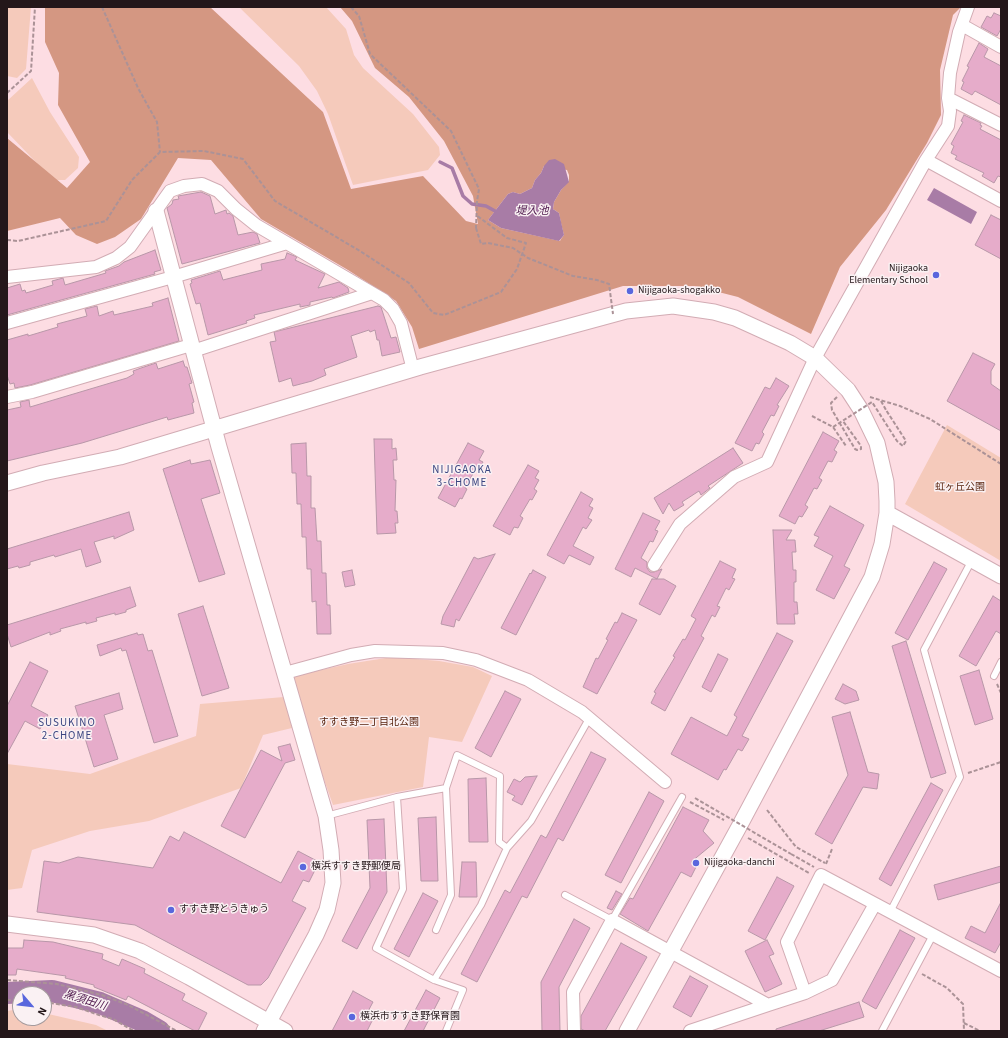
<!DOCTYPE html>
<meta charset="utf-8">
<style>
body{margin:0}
#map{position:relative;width:1008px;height:1038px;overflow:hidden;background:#fddde3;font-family:"Source Sans 3",sans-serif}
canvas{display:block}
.frame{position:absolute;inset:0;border:8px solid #24171a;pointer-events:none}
.north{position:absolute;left:12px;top:986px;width:40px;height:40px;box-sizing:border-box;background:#faf1f3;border:1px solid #a49a9c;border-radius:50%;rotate:118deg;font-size:11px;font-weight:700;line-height:16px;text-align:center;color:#24171a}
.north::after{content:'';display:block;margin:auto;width:14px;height:18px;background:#5967dd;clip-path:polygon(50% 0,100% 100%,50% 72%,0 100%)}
</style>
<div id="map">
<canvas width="1008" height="1038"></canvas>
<div class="frame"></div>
<div class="north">N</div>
</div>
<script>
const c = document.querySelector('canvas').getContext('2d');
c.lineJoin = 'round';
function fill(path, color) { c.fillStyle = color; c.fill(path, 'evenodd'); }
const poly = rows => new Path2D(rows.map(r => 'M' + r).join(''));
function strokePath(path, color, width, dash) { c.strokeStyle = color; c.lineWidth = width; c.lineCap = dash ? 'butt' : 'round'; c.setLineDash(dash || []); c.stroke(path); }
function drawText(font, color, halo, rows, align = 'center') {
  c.font = font + ' "Source Sans 3","Noto Sans JP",sans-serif'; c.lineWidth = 3; c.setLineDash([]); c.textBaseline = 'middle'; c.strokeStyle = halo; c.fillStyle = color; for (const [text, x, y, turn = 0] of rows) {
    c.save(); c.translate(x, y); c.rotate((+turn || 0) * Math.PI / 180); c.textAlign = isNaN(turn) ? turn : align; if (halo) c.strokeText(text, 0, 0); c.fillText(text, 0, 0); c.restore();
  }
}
fill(poly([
 [7,7,31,7,26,69,17,78,7,76],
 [239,7,326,7,346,29,354,55,363,68,413,114,439,147,440,155,428,170,353,185,328,114,317,91,299,66],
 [32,78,50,112,79,157,78,168,65,180,53,180,7,132,7,101],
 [947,425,1001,458,1001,561,905,504],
 [392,657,439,661,473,667,492,676,462,742,429,737,423,787,333,805,309,737,294,676,348,664],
 [284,697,292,728,263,735,241,788,149,821,90,831,32,850,22,888,7,890,7,764,90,774,196,736,200,704],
 [20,1009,20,1018,44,1018,44,1013,96,1025,108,1031,7,1031,7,1011]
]), '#f5cabb');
fill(poly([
 [45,7,210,7,323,112,351,189,423,176,466,221,478,224,473,196,444,141,409,97,375,68,352,21,340,7,961,7,953,15,940,70,941,115,927,143,886,210,840,267,811,334,738,297,695,286,623,286,419,349,412,327,396,301,348,270,261,219,211,160,178,158,141,219,115,237,97,244,76,235,60,218,7,231,7,138,67,188,90,162,58,105,59,73,45,42],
 [544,166,567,170,569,175,569,181,561,190,554,202,553,209,559,213,561,223,564,235,561,239,560,241,501,228,488,220,508,194,513,192,520,194,532,188,535,180,541,173]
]), '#d49782');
fill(poly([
 [555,159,564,164,569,182,561,190,554,202,553,209,559,213,564,235,559,241,501,228,488,220,508,194,513,192,520,194,532,188,535,180,541,173,544,166,549,160],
 [934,188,977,212,971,224,927,200]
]), '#a87ca6');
strokePath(poly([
 [440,162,452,168,463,196,472,204,486,206,495,211]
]), '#a87ca6', 3.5);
strokePath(poly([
 [7,993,52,991,100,1003,142,1021,159,1031]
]), '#a87ca6', 22);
const building = poly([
 [994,13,1001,16,1001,29,997,36,981,27,987,16,991,18,994,13],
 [979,43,988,49,984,57,1001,66,1001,105,975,91,972,95,961,89,964,82,962,81,969,67,967,66,979,43],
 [964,115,981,123,980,125,982,126,980,129,1001,140,1001,177,998,176,994,183,982,176,984,173,955,159,957,156,951,153,954,146,951,144,963,122,961,121,964,115],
 [201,192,210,196,215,214,226,210,227,214,229,213,233,216,238,235,253,232,257,234,260,243,182,264,167,208,172,204,173,200,179,199,178,196,201,192],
 [991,215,1001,220,1001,259,975,245,991,215],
 [155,250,161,270,154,272,155,274,7,315,7,288,20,284,22,291,25,290,26,293,53,285,52,281,63,278,65,285,106,273,105,271,119,266,124,262,155,250],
 [287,253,297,257,295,260,325,274,318,288,339,282,348,288,349,292,333,298,332,297,310,302,310,305,300,307,300,304,254,315,255,318,246,321,247,323,208,335,200,303,196,304,190,284,192,283,191,280,220,271,223,280,262,270,261,264,285,259,287,253],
 [168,298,179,341,30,385,15,388,14,383,10,384,7,375,7,340,28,334,28,336,58,327,57,324,87,316,85,309,97,306,99,316,113,311,114,315,153,306,152,303,168,298],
 [378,306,381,307,391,338,396,337,400,352,382,356,379,340,377,340,375,330,370,332,369,330,351,336,357,357,324,369,326,375,312,381,293,386,291,378,279,382,270,342,276,341,274,332,378,306],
 [973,353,995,364,991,371,991,384,1001,391,1001,431,947,401,973,353],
 [183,361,185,367,187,367,192,383,189,384,194,402,192,403,194,413,168,420,167,417,82,443,7,461,7,410,21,407,20,402,29,400,30,407,127,378,134,374,133,371,141,368,156,363,158,369,183,361],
 [776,378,789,386,777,405,779,406,774,416,771,415,762,432,764,434,759,444,756,443,752,451,735,443,765,387,770,389,776,378],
 [823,432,839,441,834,450,837,452,832,462,828,461,819,478,822,480,817,489,814,488,805,505,808,507,802,517,799,516,795,524,779,516,823,432],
 [374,439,392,439,392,449,396,448,397,460,393,460,394,480,396,480,395,511,397,511,398,523,395,523,396,533,377,534,374,439],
 [306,443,307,476,311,476,311,508,315,508,317,541,321,541,322,573,326,573,327,605,330,605,331,634,317,634,316,601,312,602,311,569,307,569,306,537,302,537,301,504,297,504,296,473,292,473,291,444,306,443],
 [468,443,484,451,479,460,483,462,478,471,475,470,465,488,467,489,462,499,460,498,455,507,438,498,468,443],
 [733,448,743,463,708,486,710,488,701,495,699,491,682,502,684,505,674,511,669,503,663,514,654,498,733,448],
 [190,460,191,464,210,460,220,493,201,499,225,574,199,582,163,469,190,460],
 [528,465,539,471,535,478,539,480,534,489,537,491,532,500,530,499,520,516,523,518,518,528,514,527,510,535,493,526,528,465],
 [581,492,593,499,589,506,593,508,588,518,592,520,586,529,583,527,573,546,594,557,590,565,569,555,564,564,547,555,581,492],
 [830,506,864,525,844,566,850,569,834,599,816,590,833,556,814,546,819,537,814,535,830,506],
 [129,512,134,530,114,539,114,536,94,542,101,562,86,567,81,549,55,557,54,555,30,562,30,565,19,568,18,566,7,569,7,549,129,512],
 [643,513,660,521,655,530,658,531,653,542,650,541,641,558,647,562,647,568,650,572,654,572,662,569,657,579,635,568,631,577,615,569,643,513],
 [773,530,792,530,786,540,795,540,796,552,792,552,793,570,796,570,796,582,794,582,794,602,797,602,798,614,794,614,795,624,777,624,773,530],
 [495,554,459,621,456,619,454,627,441,624,443,616,474,557,478,559,495,554],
 [720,561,736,569,732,578,735,579,729,590,726,588,717,606,720,607,715,617,712,615,701,636,704,638,665,711,651,703,656,693,654,692,675,657,673,656,683,639,685,640,696,619,691,616,720,561],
 [934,562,947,569,908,640,895,633,934,562],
 [352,570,355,585,345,587,342,572,352,570],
 [533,570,546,577,516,635,501,628,530,573,531,574,533,570],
 [652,579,664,579,676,586,660,615,639,604,652,579],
 [130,587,136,606,126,610,126,612,115,615,115,613,96,618,97,621,86,624,86,622,60,629,61,631,50,635,50,632,11,647,7,634,7,625,130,587],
 [993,596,1001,601,1001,634,996,631,976,666,959,656,993,596],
 [203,606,229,688,202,696,178,614,203,606],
 [622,613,637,620,597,694,583,687,596,658,598,659,608,640,606,639,615,622,617,623,622,613],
 [137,633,138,635,143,634,148,651,152,650,178,736,154,743,126,650,122,651,121,648,100,656,97,645,137,633],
 [777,633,793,641,742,736,749,739,742,751,738,749,726,770,724,769,718,780,671,754,691,717,727,736,737,717,734,715,777,633],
 [906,641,946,773,931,778,892,646,906,641],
 [718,654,728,659,711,692,702,687,718,654],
 [30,662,48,671,31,706,48,715,40,729,25,721,7,754,7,706,30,662],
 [979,670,993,719,975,725,960,676,979,670],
 [843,684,856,691,859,700,845,704,835,699,843,684],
 [505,691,521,699,491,757,475,748,505,691],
 [119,693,123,709,104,715,118,759,94,767,75,706,119,693],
 [850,712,868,772,879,774,877,789,863,787,832,844,815,834,848,775,832,717,850,712],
 [290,744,295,760,285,763,245,838,221,826,261,750,282,761,278,747,290,744],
 [591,752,606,759,563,841,558,838,527,898,522,896,477,982,461,974,505,890,510,893,541,835,546,838,591,752],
 [537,776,522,805,512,800,515,796,507,792,514,779,520,782,525,777,537,776],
 [486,778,488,842,469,842,468,779,486,778],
 [931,783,943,790,891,886,879,879,931,783],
 [649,792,664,801,621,883,605,875,649,792],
 [683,807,709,820,703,831,714,843,691,862,697,865,691,877,681,872,648,931,620,914,630,898,633,899,683,807],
 [436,817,438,881,421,881,418,818,436,817],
 [384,819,387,892,357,949,342,941,370,888,367,820,384,819],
 [184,832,281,883,298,851,319,862,309,882,303,880,292,901,306,908,268,978,261,985,248,985,135,925,37,912,44,861,59,863,78,857,153,868,170,836,179,841,184,832],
 [462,862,476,862,477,897,459,897,462,862],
 [1001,866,1001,882,938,900,934,885,1001,866],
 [777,877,794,886,765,940,748,931,777,877],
 [616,891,622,894,612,910,607,908,616,891],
 [423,893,438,901,409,957,394,949,423,893],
 [1001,902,1001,942,995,953,965,938,971,926,985,933,1001,902],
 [574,919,590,928,559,987,560,1031,542,1031,541,982,574,919],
 [900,930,915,938,876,1009,862,1001,900,930],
 [24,940,53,942,103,954,102,959,119,966,122,959,145,969,144,973,185,994,182,1000,207,1013,198,1031,195,1031,128,996,126,1000,94,987,94,985,65,978,66,976,17,969,16,975,7,975,7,948,23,948,24,940],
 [767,940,774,954,769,956,782,984,765,992,745,951,767,940],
 [621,943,647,957,605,1031,585,1031,581,1029,581,1016,621,943],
 [690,976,708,986,691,1017,673,1007,690,976],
 [426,990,440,998,423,1031,404,1031,426,990],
 [353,991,373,1002,366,1015,373,1019,367,1031,332,1031,353,991],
 [859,1002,864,1017,819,1031,776,1031,776,1029,859,1002]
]);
fill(building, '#e6acca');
strokePath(building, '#b897a8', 1);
const service = poly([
 [994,676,1001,662],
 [397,797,403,889,376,948,434,980],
 [326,816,397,797,446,788],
 [565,895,612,920,682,797],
 [890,912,960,777,924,650,972,560],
 [436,930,451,895,446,788,457,755,500,776,499,842,507,848],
 [446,1031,463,990,434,980,481,905,507,848,531,821,590,717],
 [882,1031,933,935]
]);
const minor = poly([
 [962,25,1001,47],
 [948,98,1001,125],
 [926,160,1001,201],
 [7,277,96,267,116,258,130,247,170,191,184,186,202,184,218,191,236,209,256,225,384,300,393,309,401,323,413,370],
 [7,323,173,277,287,243],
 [193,351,372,293],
 [7,397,32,392,191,345],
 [654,565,680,524,734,477,767,462,815,358,926,160,948,126,950,111,948,98,950,73,959,32,968,7],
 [285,673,351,655,375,651,443,653,476,660,528,680,582,712,665,782],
 [805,993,787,942,821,875,1001,971],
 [574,1031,573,992,612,920,768,1005,805,993,832,980,875,904],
 [690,1031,768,1005]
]);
const tertiary = poly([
 [156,211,219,447,326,816,331,850,333,883,327,910,316,935,264,1031],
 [7,483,43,473,120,457,420,367,626,311,673,306,714,312,735,318,790,343,815,358,848,390,861,410,877,443,886,482,887,501,887,513,882,544,872,577,740,825,627,1031],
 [887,513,1001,576],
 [7,924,94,935,140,951,189,977,285,1031]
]);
strokePath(service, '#d2acb4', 8);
strokePath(minor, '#d2acb4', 14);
strokePath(tertiary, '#d2acb4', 17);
strokePath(poly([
 [102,7,138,88,157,122,160,152],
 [351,7,359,16,370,54,451,131,479,189,477,201,476,228],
 [7,93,31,71,35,7],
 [7,240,18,241,106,221,132,180,160,152,204,151,243,159,275,201,360,251,409,283,433,313,444,315,501,292,517,269,526,243,507,238,476,215],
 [837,397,831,403,832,410,855,449,857,450,861,449,861,446,843,421],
 [870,397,900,406,930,419,1001,464],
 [881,401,886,410],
 [812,416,833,427,846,446],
 [997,684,1001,693],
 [968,773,1001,762],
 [690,802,724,820],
 [767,810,796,847,825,863],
 [748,838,809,873],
 [791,854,814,867],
 [826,864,832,849],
 [922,974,947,988,963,1004,964,1031],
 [7,980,57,984,102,995,128,1005,177,1031],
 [7,1000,20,1001],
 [44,1002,76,1007,99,1015,113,1019,134,1031],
 [964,1023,980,1031]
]), '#ab9297', 2, [4, 2]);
strokePath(service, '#fff', 6);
strokePath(minor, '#fff', 12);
strokePath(tertiary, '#fff', 15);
strokePath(poly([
 [476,228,481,244,488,243,513,248,528,258,573,276,597,280,609,284,613,314],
 [833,427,872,402,897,441,903,446,906,441,886,410],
 [695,798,791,854]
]), '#ab9297', 2, [4, 2]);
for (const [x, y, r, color] of [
 [936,275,4,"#5967dd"],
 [630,291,4,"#5967dd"],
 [696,863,4,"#5967dd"],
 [303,867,4,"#5967dd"],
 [171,910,4,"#5967dd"],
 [352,1017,4,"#5967dd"]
]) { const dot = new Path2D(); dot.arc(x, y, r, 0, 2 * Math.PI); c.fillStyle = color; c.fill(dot); strokePath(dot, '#faf1f3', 1.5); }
drawText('10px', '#24171a', '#faf1f3', [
 ["Nijigaoka",928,269,"right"],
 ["Elementary School",928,281,"right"],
 ["Nijigaoka-shogakko",638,291],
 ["Nijigaoka-danchi",704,863],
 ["横浜すすき野郵便局",311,867],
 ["すすき野とうきゅう",179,910],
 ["横浜市すすき野保育園",360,1017]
], 'left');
drawText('10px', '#551e08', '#faf1f3', [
 ["虹ヶ丘公園",960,488],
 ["すすき野二丁目北公園",369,723]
]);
drawText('italic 11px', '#4b144a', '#faf1f3', [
 ["堤入池",532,212],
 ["黒須田川",85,1001,17]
]);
c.letterSpacing = '1px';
drawText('11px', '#3b4581', '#faf1f3', [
 ["NIJIGAOKA",462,471],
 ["3-CHOME",462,484],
 ["SUSUKINO",67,724],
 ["2-CHOME",67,737]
]);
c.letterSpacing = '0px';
</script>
